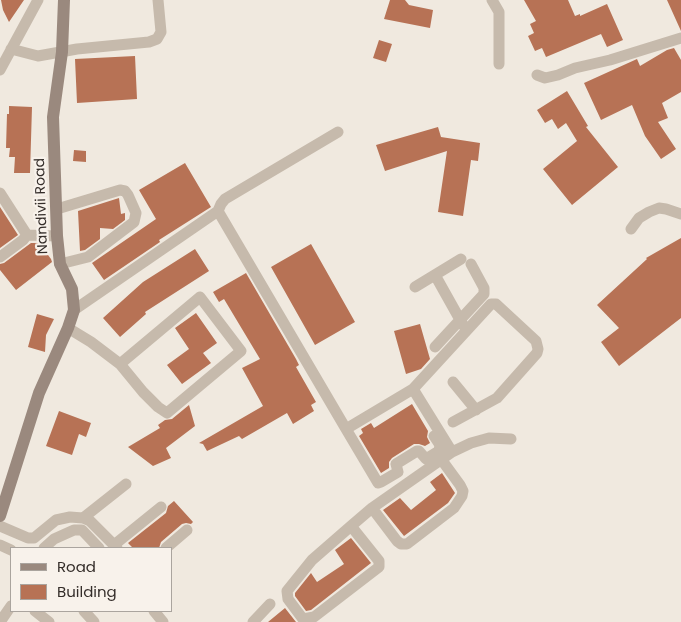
<!DOCTYPE html>
<style>
body{margin:0}
#map{position:relative;width:681px;height:622px;overflow:hidden;background:#f0e9df;font-family:Poppins,sans-serif}
canvas{display:block}
.legend{position:absolute;left:10px;top:547px;width:162px;height:65px;box-sizing:border-box;background:#f8f2eb;border:1px solid #aaa49e;margin:0;padding:6px 9px;list-style:none;font-size:15px;color:#352e2a}
.legend li{display:flex;align-items:center;gap:10px;height:25px}
.legend b{width:25px;border:1px solid #aaa49e}
</style>
<div id="map">
<canvas width="681" height="622"></canvas>
<ul class="legend">
<li><b style="height:6px;background:#9a897e"></b>Road</li>
<li><b style="height:14px;background:#b77255"></b>Building</li>
</ul>
</div>
<script>
const c = document.querySelector('canvas').getContext('2d');
c.lineJoin = 'round';
function fill(path, color) { c.fillStyle = color; c.fill(path, 'evenodd'); }
const poly = rows => new Path2D(rows.map(r => 'M' + r).join(''));
function strokePath(path, color, width, dash) { c.strokeStyle = color; c.lineWidth = width; c.lineCap = dash ? 'butt' : 'round'; c.setLineDash(dash || []); c.stroke(path); }
function drawText(font, color, halo, rows, align = 'center') {
  c.font = font + ' Poppins,sans-serif'; c.lineWidth = 4.5; c.setLineDash([]); c.textBaseline = 'middle'; c.strokeStyle = halo; c.fillStyle = color; for (const [text, x, y, turn = 0] of rows) {
    c.save(); c.translate(x, y); c.rotate((+turn || 0) * Math.PI / 180); c.textAlign = isNaN(turn) ? turn : align; if (halo) c.strokeText(text, 0, 0); c.fillText(text, 0, 0); c.restore();
  }
}
fill(poly([
 [1,0,24,0,9,22,3,10],
 [390,0,405,0,409,5,433,10,430,28,384,19],
 [524,0,568,0,575,16,580,14,580,16,607,4,623,40,607,47,601,34,546,57,542,48,535,51,528,36,534,33,530,24,536,21],
 [667,0,681,0,681,31],
 [379,40,392,44,386,62,373,58],
 [674,48,681,60,681,92,662,103,668,118,658,122,676,149,661,159,645,136,632,105,601,120,584,83,637,59,640,66,667,50],
 [135,56,137,99,77,103,75,59],
 [567,91,588,126,586,127,618,167,572,205,543,169,577,141,566,123,558,129,552,119,545,123,537,110],
 [9,106,32,107,30,173,14,173,15,157,9,157,10,148,6,148,7,114,9,114],
 [438,127,441,137,480,143,478,161,471,160,463,216,438,212,447,151,385,171,376,145],
 [74,150,86,151,86,162,73,161],
 [185,163,211,207,159,240,160,242,104,280,92,263,156,219,139,190],
 [119,198,121,214,125,213,125,220,113,229,100,228,100,239,85,250,80,251,78,211],
 [0,207,18,235,0,248],
 [681,238,681,318,619,366,601,342,619,328,597,305,647,259,646,258],
 [31,243,39,243,51,259,52,262,16,290,0,270,0,264,4,263],
 [311,244,355,322,315,345,271,267],
 [195,249,209,271,145,312,146,314,120,337,103,318,143,282],
 [246,273,296,359,299,365,296,367,316,402,311,405,314,411,293,424,287,413,242,439,239,436,207,451,203,444,199,443,263,406,242,368,260,359,224,299,219,302,213,292],
 [196,313,217,343,203,353,211,363,182,384,167,365,189,349,175,328],
 [37,314,54,319,46,335,45,352,28,347],
 [420,324,430,359,421,369,406,374,394,331],
 [412,404,428,431,427,437,430,443,425,446,419,444,414,444,392,458,389,462,389,468,381,473,359,436,363,433,361,429,371,423,374,428],
 [189,405,195,426,166,448,171,458,153,466,128,447,160,428,158,425,165,420,172,419],
 [59,411,91,423,86,437,79,434,72,455,46,446],
 [442,473,455,493,448,503,404,536,383,510,400,498,411,510,436,490,430,482],
 [174,501,193,522,191,524,186,523,182,524,161,542,159,548,133,548,128,543,166,513,168,506],
 [351,538,371,563,311,610,306,611,295,596,295,593,311,573,317,582,344,564,335,550],
 [285,608,296,622,268,622]
]), '#b77255');
strokePath(poly([
 [492,0,499,12,499,64],
 [11,49,38,56,77,49,149,42,157,39,161,32,158,0],
 [0,70,38,0],
 [537,75,545,78,558,75,575,68,610,60,681,38],
 [0,193,27,235],
 [57,209,120,190,125,191,128,195,136,213,134,222,88,257,60,264],
 [218,211,221,204,225,199,338,132],
 [631,229,639,218,649,212,659,208,666,209,681,214],
 [27,235,57,236],
 [0,257,23,240,27,235],
 [435,275,463,325],
 [415,287,461,259],
 [74,310,218,211,346,429,413,389,452,452,372,508,351,526,312,560,287,591,288,599,303,619,314,617,379,567,379,561,351,526],
 [68,328,91,342,120,364,143,392,158,407,167,413,241,351,200,297,120,364],
 [435,347,484,294,484,288,471,264],
 [453,382,476,410],
 [413,389,491,304,496,304,536,341,538,349,537,353,497,398,453,422],
 [346,429,378,483,381,482,398,472,396,464,417,451,419,451,426,459,439,451,440,445,434,436],
 [452,452,471,443,489,438,511,439],
 [372,508,397,541,401,544,407,544,454,508,462,496,463,491,460,485,441,459],
 [83,518,126,484],
 [0,526,28,538,34,538,56,520,70,517,83,518,90,521,117,548],
 [0,545,11,550],
 [114,545,161,507],
 [44,548,54,539,74,530,82,530,99,548],
 [166,548,187,530],
 [35,611,49,622],
 [84,611,94,622],
 [154,611,163,622],
 [0,622,11,606],
 [253,622,270,604]
]), '#c6baac', 11);
strokePath(poly([
 [0,516,39,393,68,328,74,310,72,289,60,264,57,236,53,117,62,52,64,0]
]), '#9a897e', 12);
drawText('14px', '#352e2a', '#f8f2eb', [
 ["Nandivii Road",42,206,-92]
]);
</script>
